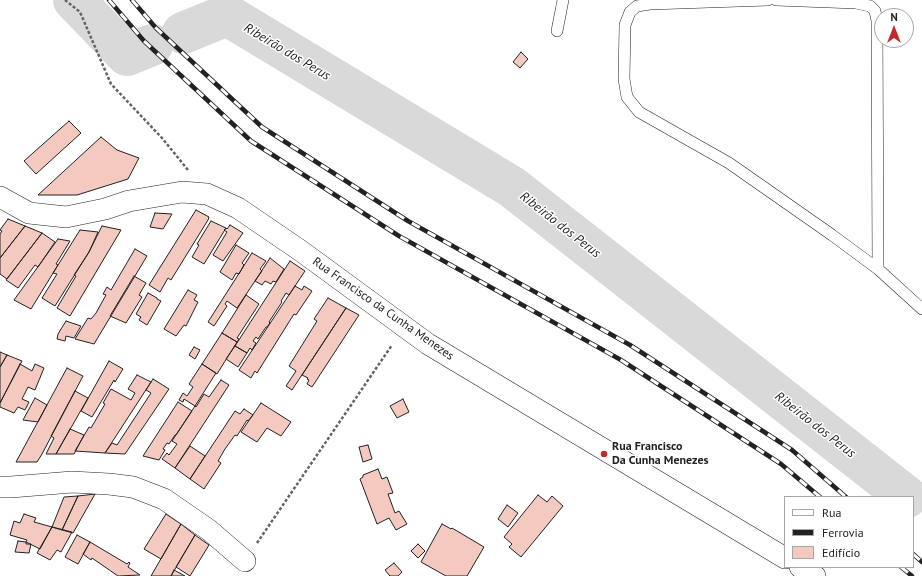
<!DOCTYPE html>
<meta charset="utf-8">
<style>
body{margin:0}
#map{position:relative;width:922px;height:576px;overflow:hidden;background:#fff;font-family:"PT Sans",sans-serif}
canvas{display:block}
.legend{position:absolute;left:784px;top:496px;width:130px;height:72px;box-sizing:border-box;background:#fff;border:1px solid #a7a7a7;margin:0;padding:5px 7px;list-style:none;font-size:12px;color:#222}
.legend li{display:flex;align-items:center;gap:8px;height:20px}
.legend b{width:20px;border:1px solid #a7a7a7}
.north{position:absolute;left:874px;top:8px;width:40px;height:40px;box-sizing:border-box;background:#fff;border:1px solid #a7a7a7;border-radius:50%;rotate:0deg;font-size:11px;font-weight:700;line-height:16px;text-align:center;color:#222}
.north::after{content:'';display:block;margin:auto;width:14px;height:18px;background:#c62828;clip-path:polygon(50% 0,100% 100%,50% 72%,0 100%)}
</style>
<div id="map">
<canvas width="922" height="576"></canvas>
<ul class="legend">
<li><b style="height:5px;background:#fff"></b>Rua</li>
<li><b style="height:5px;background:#222"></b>Ferrovia</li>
<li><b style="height:11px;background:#f3c9c0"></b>Edifício</li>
</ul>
<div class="north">N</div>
</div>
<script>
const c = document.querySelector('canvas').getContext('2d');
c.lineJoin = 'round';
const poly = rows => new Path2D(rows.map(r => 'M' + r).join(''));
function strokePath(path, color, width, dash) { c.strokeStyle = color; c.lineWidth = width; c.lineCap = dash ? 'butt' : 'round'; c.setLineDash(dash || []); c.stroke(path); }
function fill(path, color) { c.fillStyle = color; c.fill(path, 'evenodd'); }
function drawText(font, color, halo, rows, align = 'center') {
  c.font = font + ' "PT Sans",sans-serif'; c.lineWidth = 3; c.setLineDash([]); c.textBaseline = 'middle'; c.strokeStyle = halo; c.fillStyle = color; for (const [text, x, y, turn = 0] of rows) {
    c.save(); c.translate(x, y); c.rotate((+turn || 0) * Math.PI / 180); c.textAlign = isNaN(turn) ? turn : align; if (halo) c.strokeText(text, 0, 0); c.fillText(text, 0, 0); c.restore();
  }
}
strokePath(poly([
 [74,0,127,55,152,45],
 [183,33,227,15,512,187,907,497]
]), '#d9d9d9', 42);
const building = poly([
 [521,52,528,59,520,68,513,62,521,52],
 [69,121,81,133,36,174,24,161,69,121],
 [101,137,117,150,139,158,128,179,77,195,38,195,101,137],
 [196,210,209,217,208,220,171,280,168,278,160,292,149,285,196,210],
 [155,213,172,214,163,229,150,227,155,213],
 [8,219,25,226,0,258,0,234,2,231,0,230,8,219],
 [211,221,226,228,204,264,192,257,199,245,197,244,211,221],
 [230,225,243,233,223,261,213,255,227,232,224,230,226,228,227,229,230,225],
 [25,226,42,233,7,279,0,274,0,258,25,226],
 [102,226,121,230,70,316,57,308,76,276,74,275,89,252,102,226],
 [80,230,98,232,89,252,55,306,42,298,57,274,53,273,80,230],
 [42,233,55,242,38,267,35,265,18,288,6,280,42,233],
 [58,239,70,241,56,264,58,265,31,309,14,300,58,239],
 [236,245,249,253,242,263,244,265,239,274,236,273,232,280,220,272,236,245],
 [135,249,147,256,94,344,75,339,88,318,91,319,96,313,106,295,103,294,107,287,111,290,135,249],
 [252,253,266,261,260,269,262,271,255,281,237,308,227,301,225,304,227,306,214,326,208,322,252,253],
 [270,258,284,269,276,282,273,281,271,284,265,281,262,285,255,281,270,258],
 [290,261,305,271,289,295,286,293,281,301,282,302,269,322,270,323,267,327,266,327,258,339,256,337,253,341,256,343,252,350,250,348,247,353,235,346,290,261],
 [134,276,146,283,139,295,142,297,126,323,110,316,134,276],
 [295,286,302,290,304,286,312,291,296,315,294,314,257,373,255,371,251,378,239,370,295,286],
 [188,290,197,295,194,300,198,302,186,326,184,325,176,336,164,329,188,290],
 [148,293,157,298,157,299,161,301,147,325,139,320,141,317,136,314,148,293],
 [246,295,259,304,237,338,239,339,237,342,222,333,246,295],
 [328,298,346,308,292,390,286,386,296,371,289,366,317,321,314,319,328,298],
 [346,308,359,315,312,387,307,384,309,380,307,379,308,378,302,375,346,308],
 [66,321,81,326,74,338,66,336,65,341,57,339,58,334,66,321],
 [222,333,237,342,217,374,202,364,222,333],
 [235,346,247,353,238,367,226,359,235,346],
 [194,347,200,350,195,359,189,355,194,347],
 [0,352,7,355,0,367,0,352],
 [7,355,22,361,0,403,0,367,7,355],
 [109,361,123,369,115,382,114,380,92,417,81,411,109,361],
 [20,364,32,371,35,364,44,368,35,390,28,387,22,399,29,402,25,410,18,407,14,413,0,407,0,403,20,364],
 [202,364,216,373,195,406,184,399,183,402,179,400,183,393,187,396,193,387,189,384,202,364],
 [67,368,83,376,42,454,37,462,16,462,67,368],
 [137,375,151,382,105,453,75,451,89,427,91,428,105,404,103,403,111,389,131,400,135,393,128,389,137,375],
 [153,379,169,389,125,454,105,453,112,443,117,445,151,393,146,390,153,379],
 [221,380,229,385,175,468,162,459,167,453,169,455,177,444,172,441,195,406,196,407,204,394,209,397,221,380],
 [75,391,88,398,56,454,46,454,54,438,51,436,75,391],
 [35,398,47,405,38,422,23,420,35,398],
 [403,399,409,412,397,418,390,406,403,399],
 [178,402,192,411,176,435,175,435,169,444,167,443,163,449,165,450,159,460,143,456,178,402],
 [261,403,291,422,281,436,267,428,257,442,241,432,261,403],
 [244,409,253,415,248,421,247,420,237,436,235,435,225,449,218,461,221,463,204,489,190,479,235,411,240,414,244,409],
 [70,429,84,435,74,454,56,454,70,429],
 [368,445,372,459,363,462,359,447,368,445],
 [190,446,205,456,190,479,175,468,190,446],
 [378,469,382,479,387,477,393,493,388,494,395,513,399,511,407,524,396,530,389,518,377,524,360,479,363,477,363,475,378,469],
 [95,494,73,533,62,530,78,496,95,494],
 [538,495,547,502,552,496,563,506,521,557,509,547,512,544,504,537,538,495],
 [78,496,62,530,52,527,64,497,78,496],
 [507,505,518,513,508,527,498,519,507,505],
 [24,514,36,518,34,522,52,527,40,549,26,542,27,540,10,535,14,521,20,523,24,514],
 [166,514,181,524,161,559,144,549,166,514],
 [181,524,195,535,171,576,151,576,181,524],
 [442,524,451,529,452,528,484,547,467,576,446,576,421,562,442,524],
 [52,527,72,532,61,552,57,550,50,560,37,553,52,527],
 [77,535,90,542,78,564,65,557,77,535],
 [195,535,209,545,190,576,176,567,195,535],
 [18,541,26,542,26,544,31,544,29,553,15,552,18,541],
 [90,542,127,564,129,562,130,563,128,567,140,575,118,576,92,558,91,560,83,554,90,542],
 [418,544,425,551,418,558,411,551,418,544],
 [394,563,402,572,398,576,390,576,385,570,394,563],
 [174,570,185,576,171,576,174,570]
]);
fill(building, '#f3c9c0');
strokePath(building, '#222', 1);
const lane = poly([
 [768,0,650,4,637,6,630,12,625,25,624,79,627,97,639,112,729,163,832,235,878,269,922,309],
 [776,0,856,3,870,6,875,11,877,21,878,269],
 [557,31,563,0]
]);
const street = poly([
 [0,197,29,213,66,217,105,209,129,201,182,192,207,194,238,208,301,251,428,344,785,558],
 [0,487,11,487,72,482,109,484,133,487,164,499,209,530,245,561],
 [800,567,815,576]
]);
strokePath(lane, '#222', 12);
strokePath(street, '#222', 22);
strokePath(poly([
 [65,0,80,12,111,84,162,138,188,170],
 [257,543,392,345]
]), '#646464', 2.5, [3, 2]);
strokePath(lane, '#fff', 11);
strokePath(street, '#fff', 21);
const rail = poly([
 [109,0,144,41,251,141,399,236,621,360,781,464,820,497],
 [132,0,156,28,262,127,408,221,630,345,792,450,846,497],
 [913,554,922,562],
 [901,567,912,576]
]);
strokePath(rail, '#222', 4.5);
strokePath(rail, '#fff', 3, [9]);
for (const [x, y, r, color] of [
 [604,454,4,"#c62828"]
]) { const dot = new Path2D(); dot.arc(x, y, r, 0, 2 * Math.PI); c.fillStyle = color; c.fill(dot); strokePath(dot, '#fff', 1.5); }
drawText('12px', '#222', '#fff', [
 ["Rua Francisco da Cunha Menezes",383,309,35]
]);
drawText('bold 12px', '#222', '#fff', [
 ["Rua Francisco",612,447],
 ["Da Cunha Menezes",612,461]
], 'left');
drawText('italic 13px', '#222', '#fff', [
 ["Ribeirão dos Perus",287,52,31],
 ["Ribeirão dos Perus",560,225,38],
 ["Ribeirão dos Perus",815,425,38]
]);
</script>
